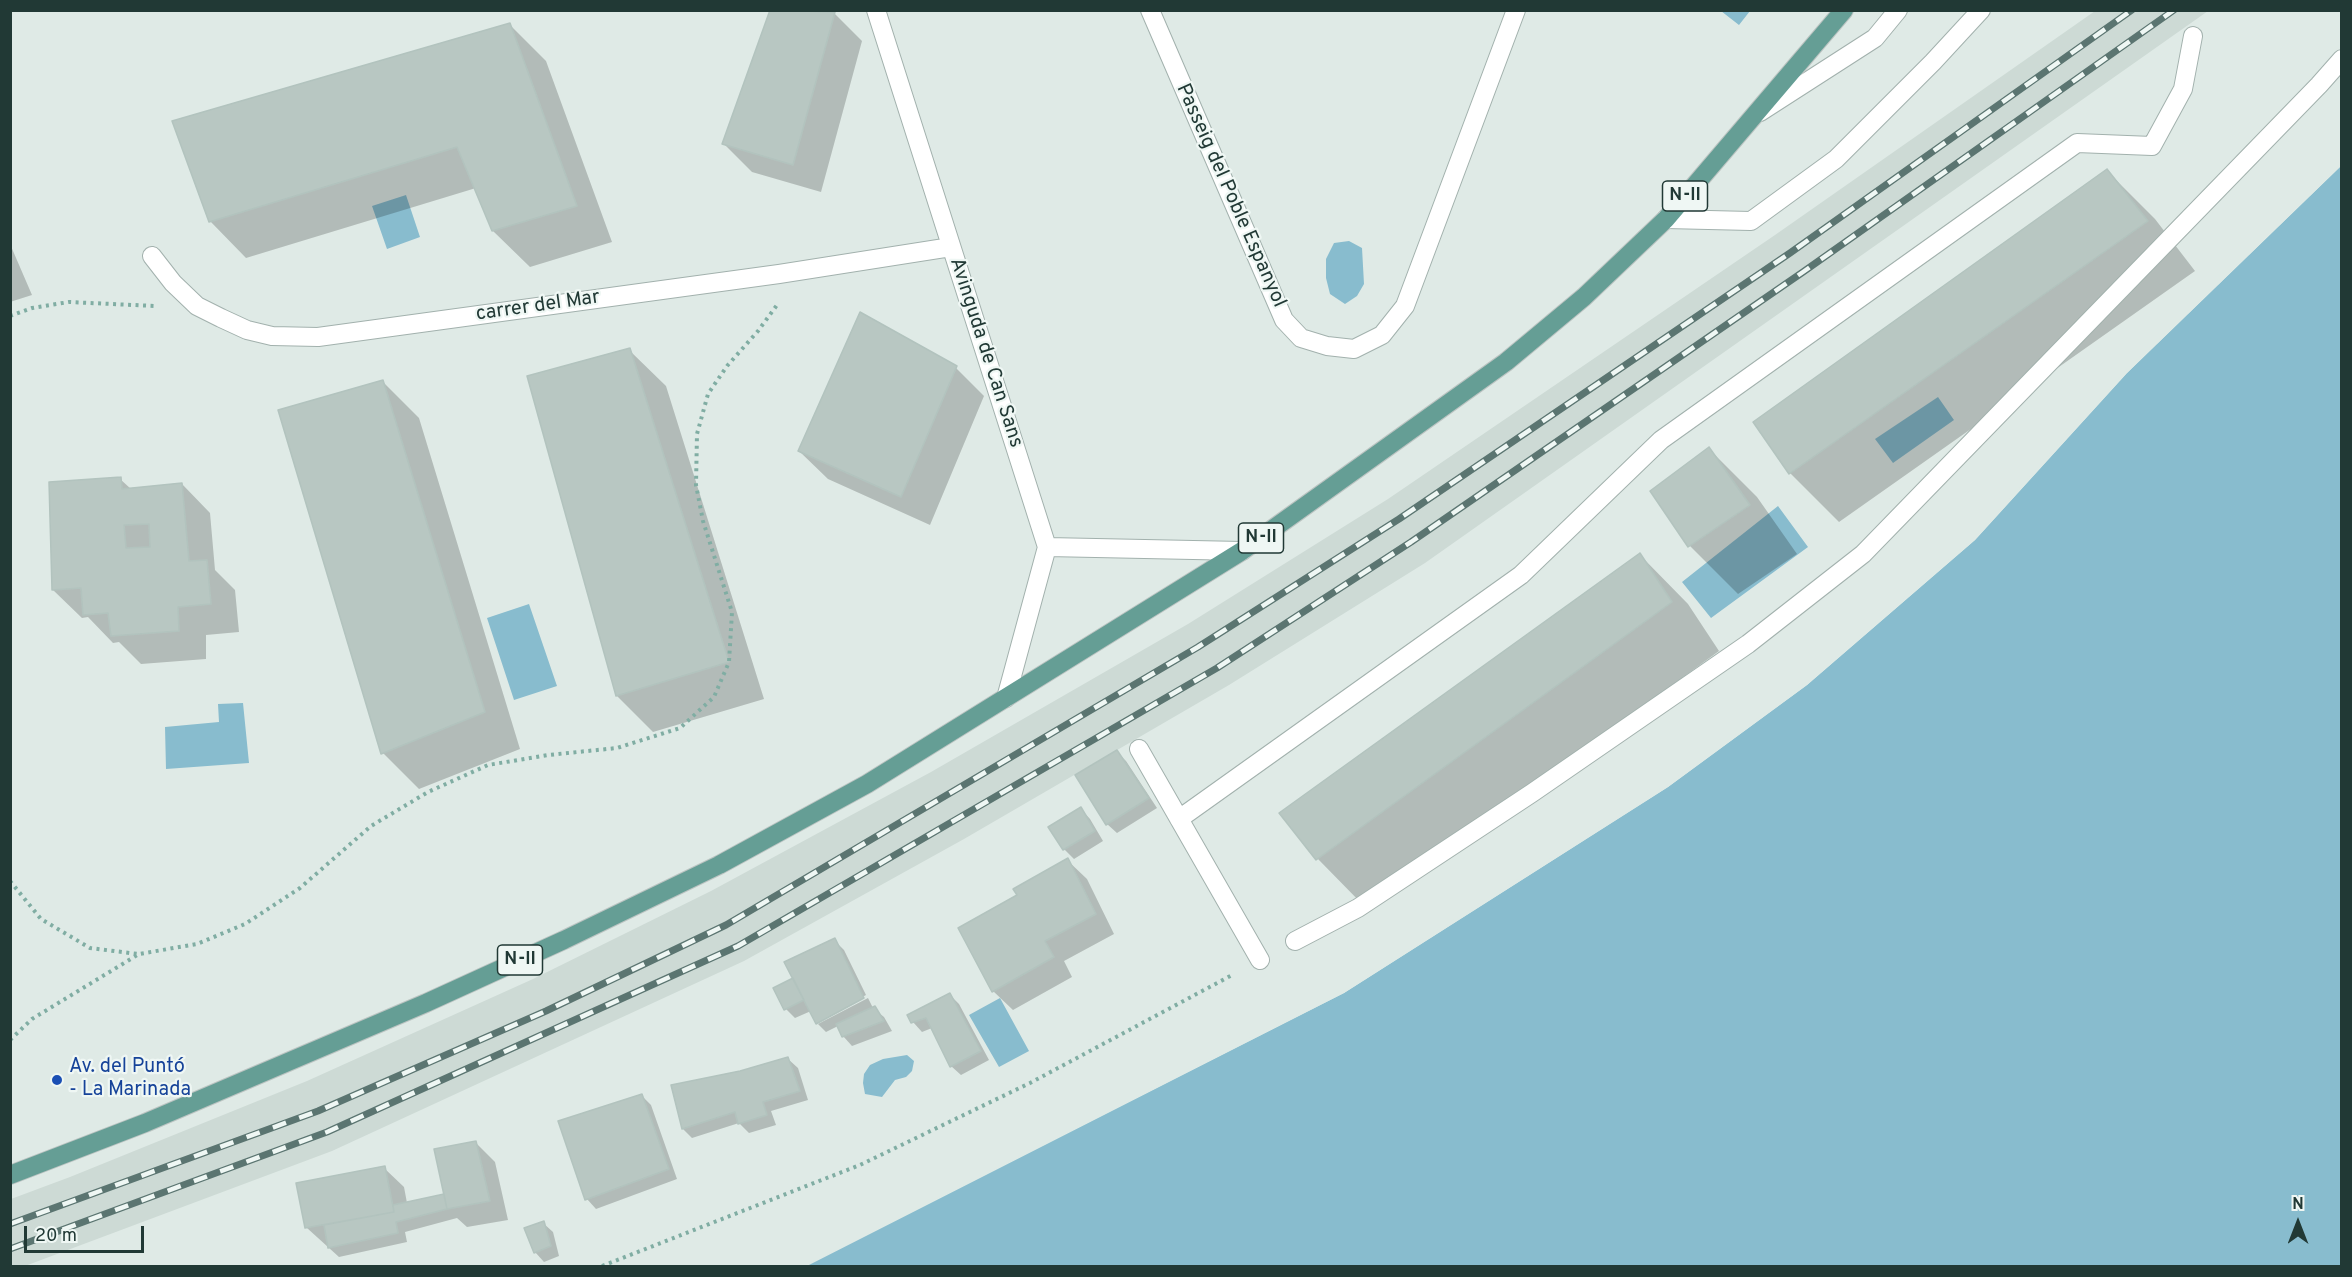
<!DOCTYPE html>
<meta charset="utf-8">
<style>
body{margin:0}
#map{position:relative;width:2352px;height:1277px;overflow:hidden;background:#dfeae6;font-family:Overpass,sans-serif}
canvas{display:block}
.frame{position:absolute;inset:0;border:12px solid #213935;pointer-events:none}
.north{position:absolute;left:2268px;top:1193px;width:60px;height:60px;-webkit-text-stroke:4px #eff7f4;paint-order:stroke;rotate:0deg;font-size:16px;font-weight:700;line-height:24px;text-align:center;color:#213935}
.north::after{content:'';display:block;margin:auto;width:21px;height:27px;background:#213935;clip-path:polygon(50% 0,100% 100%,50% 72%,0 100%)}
.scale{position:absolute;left:24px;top:1226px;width:120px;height:27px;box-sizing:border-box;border:3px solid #213935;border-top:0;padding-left:8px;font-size:18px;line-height:21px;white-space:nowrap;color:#213935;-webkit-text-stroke:4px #eff7f4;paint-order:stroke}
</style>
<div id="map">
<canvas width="2352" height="1277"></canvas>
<div class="frame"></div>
<div class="north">N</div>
<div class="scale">20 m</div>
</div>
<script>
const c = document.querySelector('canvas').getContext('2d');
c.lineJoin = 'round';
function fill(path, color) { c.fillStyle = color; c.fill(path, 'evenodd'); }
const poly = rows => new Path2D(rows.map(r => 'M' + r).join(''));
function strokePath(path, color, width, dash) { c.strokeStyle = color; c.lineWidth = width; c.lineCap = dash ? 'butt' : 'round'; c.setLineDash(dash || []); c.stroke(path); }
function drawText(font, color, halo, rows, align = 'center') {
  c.font = font + ' Overpass,sans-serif'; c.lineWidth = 4.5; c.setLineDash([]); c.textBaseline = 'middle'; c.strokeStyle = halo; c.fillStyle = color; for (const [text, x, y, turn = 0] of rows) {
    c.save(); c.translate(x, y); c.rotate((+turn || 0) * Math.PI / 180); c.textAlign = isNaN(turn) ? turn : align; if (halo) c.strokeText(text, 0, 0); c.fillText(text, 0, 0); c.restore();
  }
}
fill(poly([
 [2095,11,2208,11,1425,563,1229,685,964,839,744,961,332,1151,25,1266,11,1266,11,1199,70,1177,307,1081,533,979,711,891,931,772,1188,624,1388,499,1775,235]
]), '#cddad5');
fill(poly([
 [1721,11,1750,11,1739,25],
 [2341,166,2341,1266,807,1266,1344,993,1668,787,1807,685,1975,540,2127,373],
 [406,195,420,237,387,249,372,206],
 [1349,241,1362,248,1364,284,1357,296,1345,304,1330,294,1326,278,1326,259,1334,243],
 [1938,397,1954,420,1893,463,1875,439],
 [1778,506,1808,547,1711,618,1682,582],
 [529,604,557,686,514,700,487,618],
 [243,703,249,763,166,769,165,727,219,722,218,704],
 [1000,998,1029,1051,999,1067,969,1015],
 [907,1055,914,1061,912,1071,906,1077,895,1080,882,1097,865,1094,863,1083,864,1074,870,1065,883,1059]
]), '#88bcce');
fill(poly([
 [2342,163,2341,166,2127,373,1975,540,1807,685,1668,787,1344,993,804,1266,1342,990,1666,785,1805,683,1973,538,2125,371]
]), '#dfeae6');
fill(poly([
 [771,10,827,10,834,13,862,41,821,192,752,172,723,143],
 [510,25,546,61,612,242,530,267,493,231,476,188,246,258,210,221],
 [2107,171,2155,219,2195,271,1839,522,1790,473],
 [10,244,32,295,10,302],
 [629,350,666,386,764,699,653,732,617,696,528,377],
 [956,368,984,396,930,525,828,479,799,451],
 [383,382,419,418,520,749,419,789,383,753],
 [1709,449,1757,497,1797,554,1738,594,1690,546],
 [120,479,131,489,182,484,210,513,215,570,235,590,239,632,206,635,206,659,141,664,119,642,113,643,88,617,82,618,53,590],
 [1640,555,1688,604,1719,651,1366,908,1318,859,1281,813],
 [1117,752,1126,761,1157,808,1117,833,1107,824],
 [1081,809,1090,819,1103,841,1074,859,1064,849],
 [1067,860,1087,879,1114,934,1064,961,1072,977,1013,1010,993,991,1020,895],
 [834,940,844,950,866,995,818,1021,818,1024,868,998,873,1008,884,1017,892,1031,852,1046,843,1036,838,1026,826,1032,817,1023,811,1011,795,1018,786,1009,795,979],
 [950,995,959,1004,989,1060,961,1075,951,1066,932,1028,922,1032,913,1022],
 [788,1059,798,1068,808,1100,771,1111,776,1125,749,1133,739,1123,692,1138,683,1129,741,1073],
 [642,1096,651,1105,677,1179,596,1209,587,1199],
 [476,1143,495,1162,508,1220,467,1227,457,1218,405,1232,407,1242,339,1257,307,1228,384,1168,404,1187,407,1203,445,1195],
 [543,1223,553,1232,559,1256,544,1262,535,1252]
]), '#0003');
const building = poly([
 [770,10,835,12,793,165,722,144,770,10],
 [510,23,577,206,492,231,457,147,209,222,172,121,510,23],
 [2107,169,2148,221,1789,474,1753,422,2107,169],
 [860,312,957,366,901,497,798,451,860,312],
 [630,348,729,662,616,696,527,376,630,348],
 [383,380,485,712,381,754,278,410,383,380],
 [1709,447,1750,505,1688,547,1650,491,1709,447],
 [121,477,122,489,182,483,189,561,207,560,211,604,178,607,179,631,111,636,108,613,83,615,81,588,52,590,49,482,121,477],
 [149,524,150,547,126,548,124,525,149,524],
 [1640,553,1672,602,1316,860,1279,813,1640,553],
 [1117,750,1149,798,1106,825,1075,775,1117,750],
 [1081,807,1095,831,1063,850,1048,827,1081,807],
 [1068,858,1096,914,1045,941,1054,957,992,992,958,928,1017,895,1013,889,1068,858],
 [835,938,864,998,816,1024,784,962,835,938],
 [793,978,804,1000,784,1010,773,988,793,978],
 [950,993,981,1051,950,1067,926,1018,911,1023,907,1015,950,993],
 [875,1006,884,1021,842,1037,836,1024,875,1006],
 [788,1057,800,1091,763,1102,767,1115,738,1124,735,1112,682,1129,671,1085,740,1071,788,1057],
 [642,1094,669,1169,585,1200,558,1121,642,1094],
 [476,1141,490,1201,447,1209,434,1149,476,1141],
 [385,1166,394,1212,305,1228,296,1183,385,1166],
 [444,1194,447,1209,396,1222,398,1233,328,1248,324,1225,394,1212,393,1205,444,1194],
 [544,1221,551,1246,534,1253,524,1228,544,1221]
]);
fill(building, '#b8c7c2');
strokePath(building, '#b2c3be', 1.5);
const service = poly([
 [1760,112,1875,38,1898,10],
 [1666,219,1751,221,1836,159,1933,62,1981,10],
 [1139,749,1260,960],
 [1179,819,1521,575,1661,440,2077,143,2152,146,2183,89,2193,36]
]);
const pedestrian = poly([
 [1295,941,1358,908,1532,793,1748,644,1863,554,2319,85,2342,59]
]);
const minor = poly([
 [876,10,1047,547,1006,698],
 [1150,10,1284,320,1301,338,1327,346,1354,349,1382,335,1405,306,1516,10],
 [152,256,173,283,197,306,221,318,247,330,272,336,318,337,779,274,951,247],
 [1047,547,1242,551]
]);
const primary = poly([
 [10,1175,145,1123,426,1003,564,940,719,865,867,784,1242,551,1506,362,1584,297,1666,219,1844,10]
]);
strokePath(service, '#a2b1ad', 20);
strokePath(pedestrian, '#a2b1ad', 20);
strokePath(minor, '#a2b1ad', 20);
strokePath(primary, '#bcc4c2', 20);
strokePath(poly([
 [10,316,32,308,69,302,155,306],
 [10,881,41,919,90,948,138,954],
 [10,1040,32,1019,139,954,197,944,245,924,300,888,371,826,428,792,488,765,548,755,617,748,680,728,714,697,729,662,732,612,703,521,696,485,697,434,708,394,727,366,758,331,777,305],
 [602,1266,860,1165,1030,1083,1234,974]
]), '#80ada3', 4, [3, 4.5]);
strokePath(service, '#fff', 18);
strokePath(pedestrian, '#fff', 18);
strokePath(minor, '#fff', 18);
strokePath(primary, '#659e95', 18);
const rail = poly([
 [10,1224,318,1111,546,1011,726,925,1198,647,1399,519,1790,253,2132,10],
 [10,1249,327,1132,738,946,1217,668,1411,542,1803,272,2174,10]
]);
strokePath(rail, '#5b7571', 7);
strokePath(rail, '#eff7f4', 4.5, [14]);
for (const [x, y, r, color] of [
 [57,1080,6,"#1a4fb4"]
]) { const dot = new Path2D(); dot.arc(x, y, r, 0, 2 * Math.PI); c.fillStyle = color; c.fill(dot); strokePath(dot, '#eff7f4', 2); }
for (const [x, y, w] of [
 [1685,196,45],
 [1261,538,45],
 [520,960,45]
]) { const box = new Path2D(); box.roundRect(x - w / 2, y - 15, w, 30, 4.5); c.fillStyle = '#eff7f4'; c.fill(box); strokePath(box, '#213935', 1.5); }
drawText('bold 18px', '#213935', null, [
 ["N-II",1685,196],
 ["N-II",1261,538],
 ["N-II",520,960]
]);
drawText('20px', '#213935', '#eff7f4', [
 ["Passeig del Poble Espanyol",1230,196,66],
 ["carrer del Mar",538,307,-8],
 ["Avinguda de Can Sans",985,353,72]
]);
drawText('20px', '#164399', '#eff7f4', [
 ["Av. del Puntó",69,1068],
 ["- La Marinada",69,1091]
], 'left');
</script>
